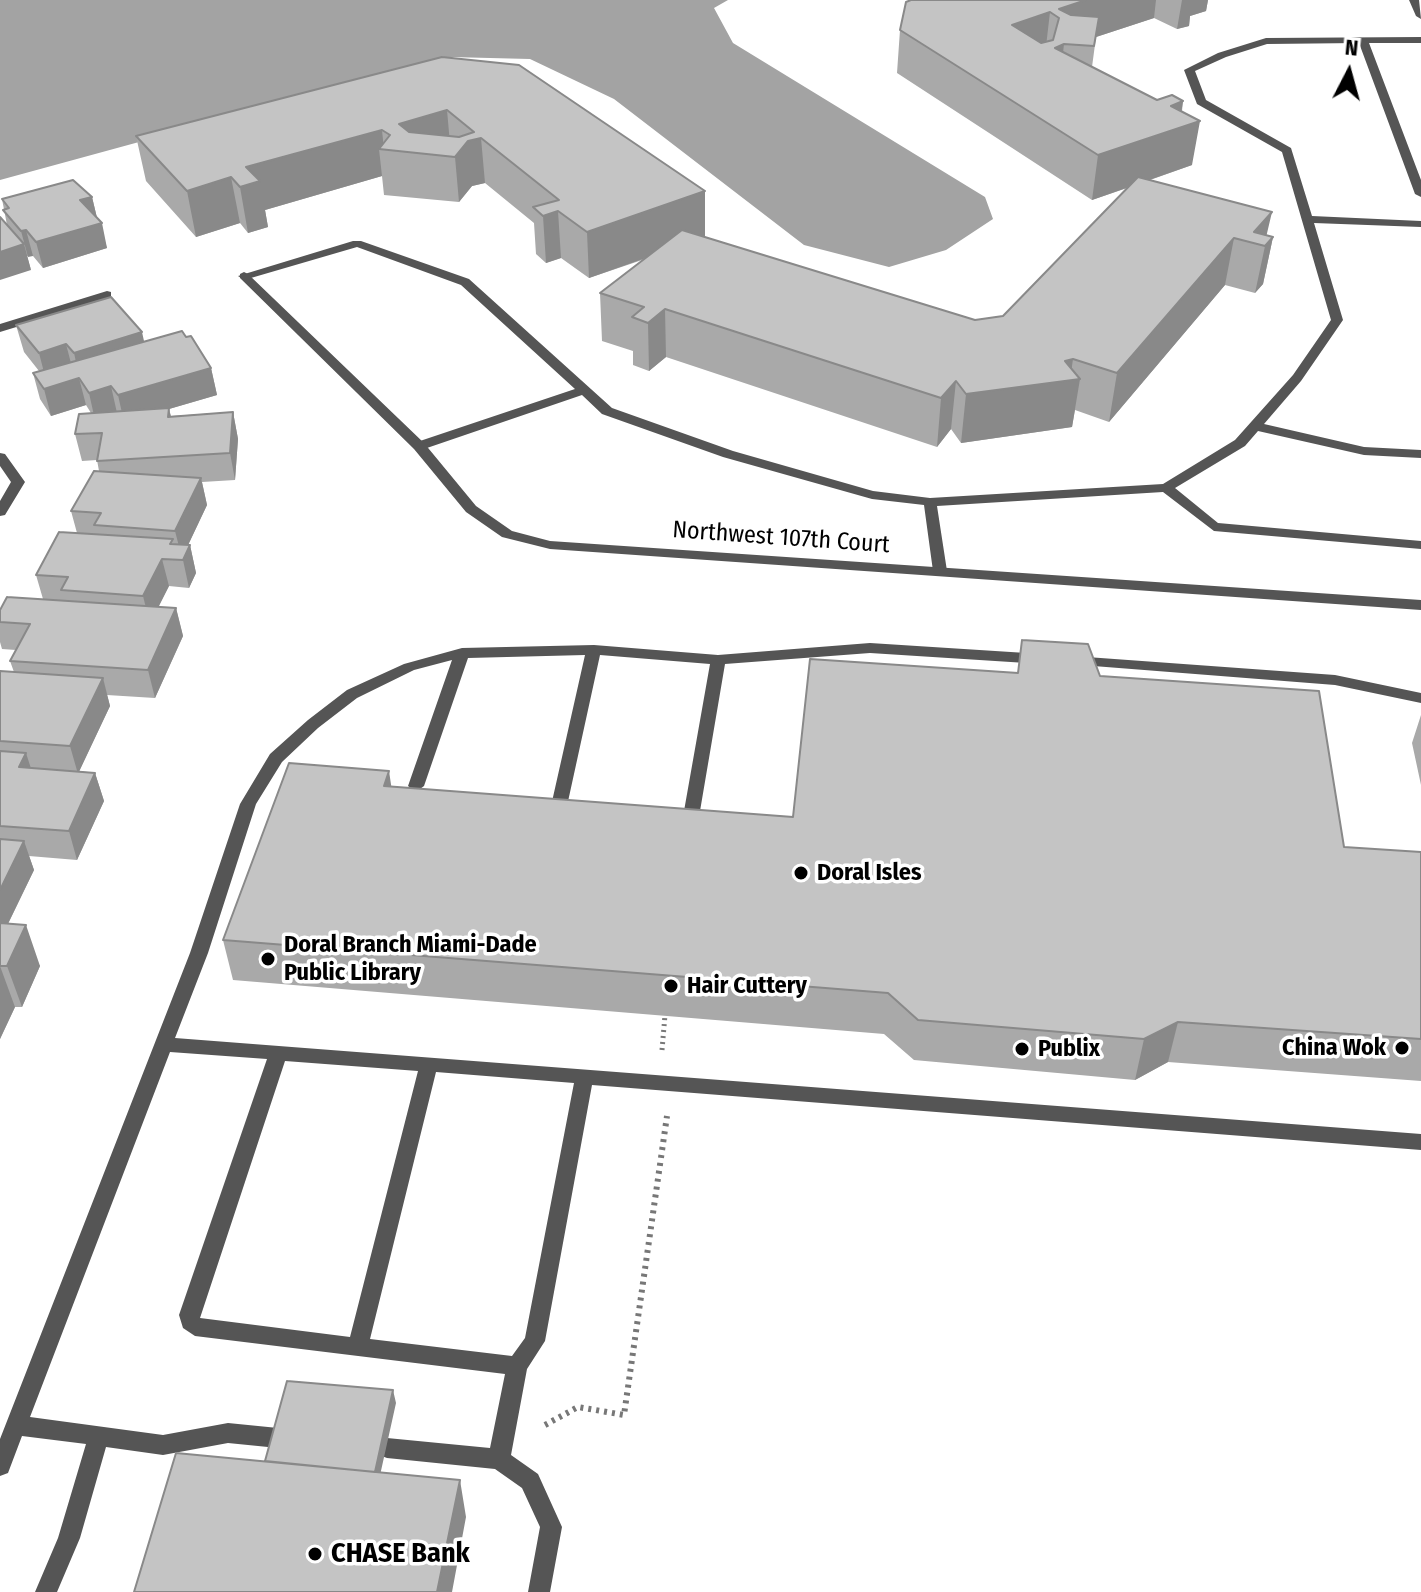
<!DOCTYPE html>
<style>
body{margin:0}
#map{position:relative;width:1421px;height:1592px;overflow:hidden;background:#fff;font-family:"Fira Sans Condensed",sans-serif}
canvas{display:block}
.north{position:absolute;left:1309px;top:32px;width:80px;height:80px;-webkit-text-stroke:6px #fff;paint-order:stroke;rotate:6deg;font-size:22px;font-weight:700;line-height:32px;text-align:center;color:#000}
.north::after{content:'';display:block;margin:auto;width:28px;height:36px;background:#000;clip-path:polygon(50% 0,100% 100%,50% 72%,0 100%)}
</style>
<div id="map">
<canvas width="1421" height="1592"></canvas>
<div class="north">N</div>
</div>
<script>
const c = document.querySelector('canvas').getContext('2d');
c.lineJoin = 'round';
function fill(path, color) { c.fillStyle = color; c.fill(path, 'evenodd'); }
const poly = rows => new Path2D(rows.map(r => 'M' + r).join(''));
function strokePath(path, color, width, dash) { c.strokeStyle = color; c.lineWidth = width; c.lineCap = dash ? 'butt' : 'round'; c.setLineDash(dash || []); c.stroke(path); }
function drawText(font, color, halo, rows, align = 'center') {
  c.font = font + ' "Fira Sans Condensed",sans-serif'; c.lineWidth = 7; c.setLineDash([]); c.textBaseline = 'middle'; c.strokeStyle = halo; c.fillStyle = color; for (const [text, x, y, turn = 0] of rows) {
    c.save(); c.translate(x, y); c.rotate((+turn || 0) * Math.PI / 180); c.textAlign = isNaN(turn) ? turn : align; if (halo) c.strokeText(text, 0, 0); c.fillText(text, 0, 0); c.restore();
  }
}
fill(poly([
 [0,0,728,0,714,8,733,43,985,197,993,219,946,250,889,267,804,245,614,99,530,59,450,57,0,180]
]), '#a3a3a3');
strokePath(poly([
 [662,1050,665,1015]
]), '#777', 5, [2, 4]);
strokePath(poly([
 [545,1425,578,1407,624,1415,667,1116]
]), '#777', 6, [3, 5]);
fill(poly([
 [1421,37,1421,43,1369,43,1421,180,1421,197,1415,194,1359,43,1267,44,1226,57,1195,71,1206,100,1291,148,1312,216,1421,221,1421,227,1314,223,1343,320,1301,381,1264,424,1364,447,1421,450,1421,458,1364,455,1258,431,1245,446,1175,488,1218,523,1421,541,1421,549,1214,531,1163,492,937,506,947,571,940,575,933,571,924,505,872,499,723,457,602,414,582,395,424,449,414,449,414,443,575,389,461,285,357,247,244,280,238,276,353,241,361,241,469,279,612,408,733,451,873,491,930,498,1163,484,1235,440,1293,375,1331,320,1282,152,1197,104,1184,70,1218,53,1266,38,1421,37],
 [870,643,1042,654,1049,659,1042,664,870,653,725,664,700,811,692,817,684,811,710,664,600,655,567,806,559,812,551,806,585,655,468,658,424,786,416,792,408,786,452,660,414,670,357,698,318,728,282,762,256,804,208,953,175,1038,1421,1134,1421,1150,592,1085,545,1341,527,1369,511,1455,538,1474,562,1527,550,1592,528,1592,540,1527,522,1488,495,1469,387,1458,379,1455,376,1448,379,1441,387,1438,490,1448,505,1374,195,1336,183,1328,179,1315,267,1059,170,1052,30,1417,163,1435,228,1423,278,1428,286,1431,289,1438,286,1445,278,1448,228,1443,163,1455,106,1447,80,1538,57,1592,35,1592,58,1538,86,1444,22,1436,8,1473,0,1476,0,1439,190,953,240,804,270,754,308,720,347,690,404,664,462,648,594,645,718,655,870,643],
 [285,1061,418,1071,350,1337,200,1318,285,1061],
 [436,1072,574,1083,525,1338,512,1356,370,1339,436,1072],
 [1073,656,1335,675,1421,693,1421,703,1335,685,1068,664,1066,661,1073,656]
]), '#555');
fill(poly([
 [1409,0,1419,0,1421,19,1416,16,1409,0],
 [244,272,248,274,424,443,476,506,512,531,550,541,1421,600,1421,610,550,549,502,537,466,512,414,449,240,278,240,274,244,272],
 [107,291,111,292,111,298,0,332,0,324,107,291],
 [0,453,5,454,25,482,5,515,0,516,0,501,11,482,0,466,0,453]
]), '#555');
fill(poly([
 [911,0,1208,0,1206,11,1190,16,1189,26,1177,29,1154,18,1096,37,1092,67,1157,100,1183,101,1182,111,1192,165,1150,180,1267,236,1273,237,1263,284,1255,293,1225,285,1109,422,1075,410,1072,427,961,443,951,429,937,447,666,357,649,371,633,365,633,351,602,341,600,293,645,259,589,278,561,258,546,263,536,254,534,223,485,183,472,186,459,202,384,195,382,176,265,210,268,227,248,233,240,223,196,237,146,181,136,136,442,57,705,191,705,237,975,320,1003,316,1127,188,1092,200,897,73,900,30],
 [92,197,97,218,107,248,43,268,33,256,27,256,31,270,7,225,2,199],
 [16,325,144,341,211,368,217,395,169,409,171,416,233,412,238,439,235,480,202,482,207,505,188,545,190,545,196,573,189,588,169,586,158,607,176,608,183,636,155,698,107,695,110,706,79,771,95,773,104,801,77,860,29,856,34,870,8,924,40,966,22,1007,15,1007,0,1039,0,671,14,672,10,661,16,650,2,649,0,642,0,610,43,599,36,575,77,533,71,511,99,471,97,460,82,461,75,434,91,413,86,405,51,416,40,399,33,373,39,371,24,352],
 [1018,673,1100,676,1344,847,1421,852,1421,1081,1168,1062,1135,1080,914,1060,884,1034,233,980,223,940,391,787,793,817],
 [1421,715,1421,785,1412,743]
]), '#a9a9a9');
fill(poly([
 [1086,0,1156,0,1154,18,1096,37,1088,90,1096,37,1064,44,1059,88,1055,48,1059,18,1059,9],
 [1182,0,1208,0,1206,11,1190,16,1189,26,1177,29],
 [1050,12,1045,55,1012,25],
 [1183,101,1179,128,1200,121,1192,165,1092,200,1098,155,1171,106],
 [447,110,451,155,403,152,399,124],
 [382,130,384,150,379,149,382,176,265,210,268,227,248,233,240,187,246,167],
 [481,138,485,183,472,186,459,202,455,157,468,141],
 [231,177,240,223,196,237,187,191],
 [705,191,705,237,589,278,587,232],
 [92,197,98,222,80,200],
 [558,211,561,258,546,263,543,216],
 [1272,212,1264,246,1254,232],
 [102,223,107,248,43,268,36,242],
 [26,230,33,256,28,257,21,231],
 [1273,237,1263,284,1255,293,1265,246],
 [1234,238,1225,285,1109,422,1117,373],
 [24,244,31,270,0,280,0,252],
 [665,309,666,357,649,371,648,323],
 [142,332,148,359,80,380,74,353],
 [66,344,73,371,46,380,39,353],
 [1073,359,1070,380,1080,379,1072,427,961,443,966,394],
 [211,368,217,395,169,409,175,435,124,422,118,395],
 [79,378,86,405,51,416,44,389],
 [956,381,951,429,937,447,941,398],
 [111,386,117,413,95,420,89,393],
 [233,412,238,439,235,480,230,453],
 [201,478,207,505,182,558,175,531],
 [190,545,196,573,189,588,183,560],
 [162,559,169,586,150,624,143,596],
 [176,608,183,636,155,698,148,670],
 [103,678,110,706,78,774,70,746],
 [26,753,35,781,19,767],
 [389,771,395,811,384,786],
 [95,773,104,801,77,860,69,831],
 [24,841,34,870,0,940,0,890],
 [26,925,40,966,22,1007,7,966],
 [0,966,15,1007,0,1039],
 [1178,1022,1168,1062,1135,1080,1144,1039],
 [393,1390,396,1403,373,1507,369,1494],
 [460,1480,466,1517,452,1592,437,1592]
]), '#898989');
const building = poly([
 [911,0,1086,0,1059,9,1071,15,1099,17,1094,46,1064,44,1055,48,1157,100,1172,95,1183,101,1171,106,1200,121,1098,155,900,30,906,2,911,0],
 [1050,12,1059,18,1053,40,1041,43,1012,25,1050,12],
 [442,57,519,65,705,191,587,232,558,211,543,216,533,207,559,200,481,138,468,141,455,157,379,149,390,135,382,130,246,167,260,181,240,187,231,177,187,191,136,136,442,57],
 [447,110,474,132,459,137,409,132,399,124,447,110],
 [1138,177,1272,212,1254,232,1273,237,1265,246,1234,238,1117,373,1073,359,1065,361,1080,379,966,394,956,381,941,398,665,309,648,323,632,317,644,307,600,293,682,230,975,320,1003,316,1138,177],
 [73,180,92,197,80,200,102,223,36,242,26,230,21,231,3,210,9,208,2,199,73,180],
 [0,217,24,244,0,252,0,217],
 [111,297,142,332,74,353,66,344,39,353,16,325,111,297],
 [182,331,186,337,191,336,211,368,118,395,111,386,89,393,79,378,44,389,33,373,182,331],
 [169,408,168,417,233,412,230,453,97,461,102,433,75,434,79,414,169,408],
 [94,471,201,478,175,531,94,525,101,513,71,511,94,471],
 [59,532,173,539,170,544,190,545,183,560,162,559,143,596,61,590,68,577,36,575,59,532],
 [7,597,176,608,148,670,10,661,30,624,0,622,0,610,7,597],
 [1022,640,1088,644,1100,676,1319,691,1344,847,1421,852,1421,1039,1178,1022,1144,1039,918,1020,888,993,223,940,289,763,389,771,384,786,793,817,810,659,1018,673,1022,640],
 [0,671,103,678,70,746,0,741,0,671],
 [0,751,26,753,19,767,95,773,69,831,0,826,0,751],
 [0,839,24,841,0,890,0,839],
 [0,923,26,925,7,966,0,966,0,923],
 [287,1381,393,1390,375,1472,265,1461,287,1381],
 [176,1453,460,1480,437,1592,134,1592,176,1453]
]);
fill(building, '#c4c4c4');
strokePath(building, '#898989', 2);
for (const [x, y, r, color] of [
 [801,873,8,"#000"],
 [268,959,8,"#000"],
 [671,986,8,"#000"],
 [1402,1048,8,"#000"],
 [1022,1049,8,"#000"],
 [315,1554,8,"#000"]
]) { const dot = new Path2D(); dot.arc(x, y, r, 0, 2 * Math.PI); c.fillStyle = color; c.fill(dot); strokePath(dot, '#fff', 3); }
drawText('24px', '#000', '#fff', [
 ["Northwest 107th Court",781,538,4]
]);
drawText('bold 24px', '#000', '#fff', [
 ["Doral Isles",817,873],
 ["Doral Branch Miami-Dade",284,945],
 ["Public Library",284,973],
 ["Hair Cuttery",687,986],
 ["China Wok",1386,1048,"right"],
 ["Publix",1038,1049]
], 'left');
drawText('bold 28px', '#000', '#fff', [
 ["CHASE Bank",331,1554]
], 'left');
</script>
